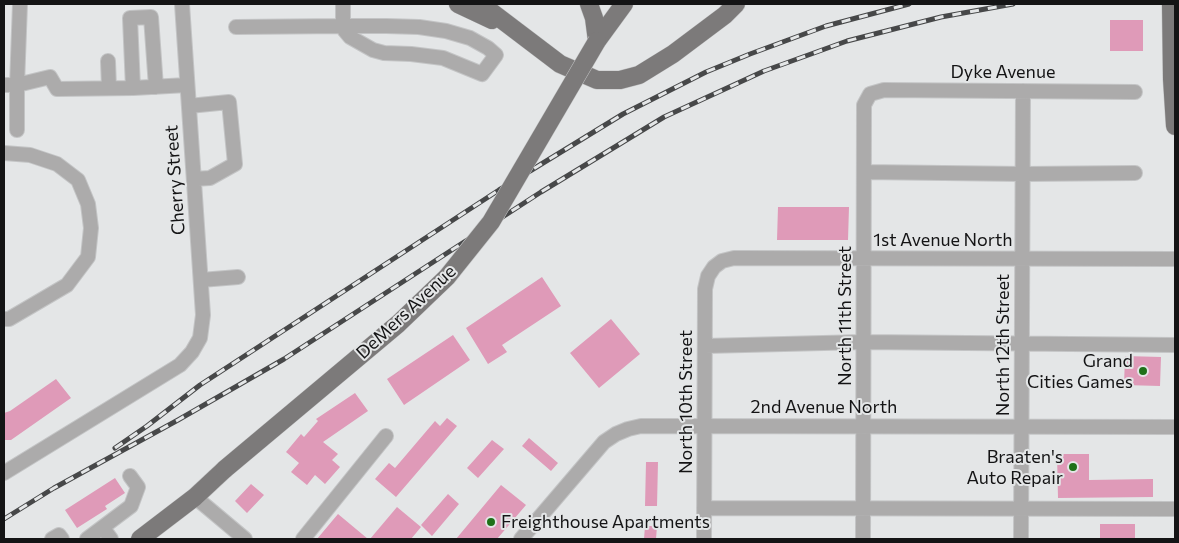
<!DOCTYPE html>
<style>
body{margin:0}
#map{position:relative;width:1179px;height:543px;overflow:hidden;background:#e4e6e7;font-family:Commissioner,sans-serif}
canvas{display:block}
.frame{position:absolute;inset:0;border:5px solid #141415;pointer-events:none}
</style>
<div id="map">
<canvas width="1179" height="543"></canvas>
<div class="frame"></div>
</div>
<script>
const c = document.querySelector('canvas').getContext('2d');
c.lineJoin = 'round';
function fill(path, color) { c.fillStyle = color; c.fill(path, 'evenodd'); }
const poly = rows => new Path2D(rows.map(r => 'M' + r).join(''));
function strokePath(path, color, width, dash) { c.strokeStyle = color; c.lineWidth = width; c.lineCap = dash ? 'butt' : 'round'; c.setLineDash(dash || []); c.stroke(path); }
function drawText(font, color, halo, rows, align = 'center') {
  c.font = font + ' Commissioner,sans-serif'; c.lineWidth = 4; c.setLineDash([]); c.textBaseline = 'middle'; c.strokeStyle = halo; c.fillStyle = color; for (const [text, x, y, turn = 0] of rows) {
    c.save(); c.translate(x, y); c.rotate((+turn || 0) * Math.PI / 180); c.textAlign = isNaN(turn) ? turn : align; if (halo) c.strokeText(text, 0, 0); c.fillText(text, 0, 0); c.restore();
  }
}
fill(poly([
 [1110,20,1143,20,1143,51,1110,51],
 [778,207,849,207,848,240,777,240],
 [542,277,561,306,502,345,507,352,488,364,466,328],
 [611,319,640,354,599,388,570,353],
 [453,335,470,360,404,405,387,379],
 [1125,356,1161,357,1160,386,1124,385],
 [56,379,71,398,11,440,4,440,4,413,10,411],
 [355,393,368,411,323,442,338,454,332,460,340,467,325,484,315,475,307,485,291,472,299,463,286,452,301,434,304,437,318,421,316,419],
 [447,418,457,426,396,497,375,479,389,463,395,468,435,421,440,426],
 [529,438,558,463,551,471,522,446],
 [492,440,504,449,478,478,467,468],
 [1057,454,1089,454,1089,480,1153,479,1153,497,1058,498],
 [646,462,658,462,657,506,645,506],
 [115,478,125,493,105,506,107,509,77,528,65,510],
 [251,484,264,495,247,513,235,501],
 [501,485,526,505,497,539,456,539],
 [448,494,459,504,432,536,421,525],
 [397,507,421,527,411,539,370,539],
 [338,514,368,539,317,539],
 [1100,524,1135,524,1135,539,1100,539],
 [645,526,657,526,656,539,644,539]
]), '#df9ab8');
const minor = poly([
 [236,27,343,26,386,26,419,27,446,31,470,38,488,48,496,55,482,74,443,58,411,54,384,53,373,50,350,37,345,31,343,26,343,4],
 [108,61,109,88],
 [4,85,17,85,20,4],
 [133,88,187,85],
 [189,106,229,102,235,164,210,178,194,179],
 [17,130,17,85,50,77,57,89,133,88,130,18,151,17,156,87],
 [4,153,30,155,57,164,78,180,88,204,91,228,88,257,67,285,9,319,4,319],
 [864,172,1023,174,1135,173],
 [201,280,238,277],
 [705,346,863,342,1175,345],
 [4,473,180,365,192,352,200,338,203,315,182,4],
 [195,497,245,539],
 [704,508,1175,509],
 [103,528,111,539],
 [52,539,59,535,62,539],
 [87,539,131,506,138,487,130,476],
 [303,539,386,436],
 [521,539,604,442,616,434,628,429,641,426,1175,427],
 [704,539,705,289,708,276,714,267,722,261,734,258,1175,259],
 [863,539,864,105,870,94,884,90,1135,92],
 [1021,539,1023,91]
]);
const major = poly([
 [458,4,492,20],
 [481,4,560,64,597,80,620,80,639,75,673,54,725,15,736,4],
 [589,4,594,18,597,41],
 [1171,4,1172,79,1175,126],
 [597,41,624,4],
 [140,539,195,497,225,469]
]);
strokePath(minor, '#c3c4c5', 16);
strokePath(major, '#c3c4c5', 19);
strokePath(minor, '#acabab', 14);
strokePath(major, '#7c7a7a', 18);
const rail = poly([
 [115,448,147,426,200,385,499,190,623,114,706,72,750,54,826,26,909,4],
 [4,519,54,488,178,420,284,359,541,192,664,117,764,71,847,41,941,17,1013,4]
]);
strokePath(rail, '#474849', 5);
strokePath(rail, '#e4e6e7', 3, [9]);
const majorBridge = poly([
 [225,469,398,324,447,277,491,222,597,41]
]);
strokePath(majorBridge, '#c3c4c5', 19, []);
strokePath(majorBridge, '#7c7a7a', 18);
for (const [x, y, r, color] of [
 [1143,371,5,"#1e7018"],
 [1073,467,5,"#1e7018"],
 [491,522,5,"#1e7018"]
]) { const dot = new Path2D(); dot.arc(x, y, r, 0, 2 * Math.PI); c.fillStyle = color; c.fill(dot); strokePath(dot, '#e4e6e7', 2); }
drawText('18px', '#141415', '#e4e6e7', [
 ["Dyke Avenue",1003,72],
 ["Cherry Street",175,180,-94],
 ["1st Avenue North",943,240],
 ["DeMers Avenue",406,312,-43],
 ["North 11th Street",845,316,-90],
 ["North 12th Street",1003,345,-90],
 ["North 10th Street",686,402,-90],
 ["2nd Avenue North",824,407]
]);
drawText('18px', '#141415', '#e4e6e7', [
 ["Grand",1133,361],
 ["Cities Games",1133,382],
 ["Braaten's",1063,457],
 ["Auto Repair",1063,478],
 ["Freighthouse Apartments",501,522,"left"]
], 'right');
</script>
